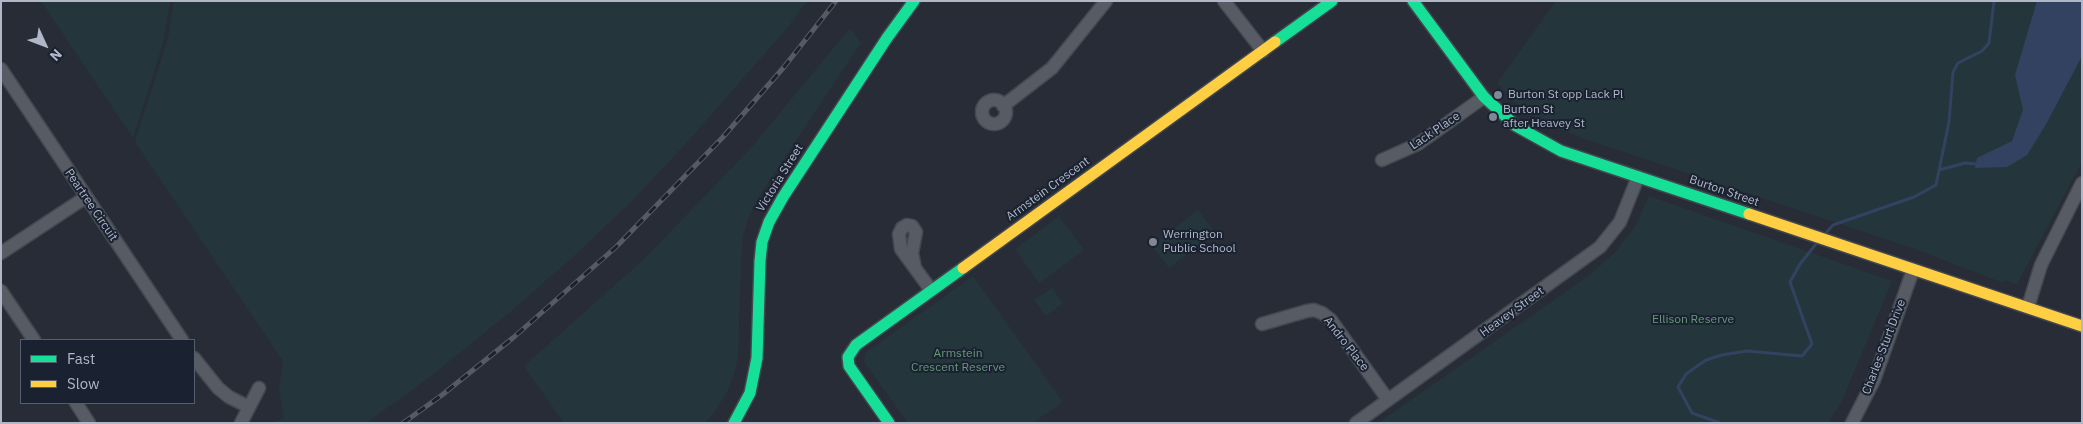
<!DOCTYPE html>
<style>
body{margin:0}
#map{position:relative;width:2083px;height:424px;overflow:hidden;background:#272c36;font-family:"IBM Plex Sans",sans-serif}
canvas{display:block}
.frame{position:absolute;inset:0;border:2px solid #b0b8c8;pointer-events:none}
.legend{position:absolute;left:20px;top:339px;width:175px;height:65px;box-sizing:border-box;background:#1a2231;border:1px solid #565e6d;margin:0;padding:6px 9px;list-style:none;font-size:15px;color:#b0b8c8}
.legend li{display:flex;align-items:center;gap:10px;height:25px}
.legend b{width:25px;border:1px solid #565e6d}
.north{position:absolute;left:20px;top:20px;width:50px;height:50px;-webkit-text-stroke:4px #1a2231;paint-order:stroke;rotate:133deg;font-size:14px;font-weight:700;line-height:20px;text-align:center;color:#b0b8c8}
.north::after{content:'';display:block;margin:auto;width:18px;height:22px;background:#b0b8c8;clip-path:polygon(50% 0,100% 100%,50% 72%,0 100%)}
</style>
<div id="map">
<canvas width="2083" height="424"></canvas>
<div class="frame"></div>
<ul class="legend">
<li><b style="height:6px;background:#16e098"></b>Fast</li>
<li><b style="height:6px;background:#ffcf43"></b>Slow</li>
</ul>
<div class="north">N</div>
</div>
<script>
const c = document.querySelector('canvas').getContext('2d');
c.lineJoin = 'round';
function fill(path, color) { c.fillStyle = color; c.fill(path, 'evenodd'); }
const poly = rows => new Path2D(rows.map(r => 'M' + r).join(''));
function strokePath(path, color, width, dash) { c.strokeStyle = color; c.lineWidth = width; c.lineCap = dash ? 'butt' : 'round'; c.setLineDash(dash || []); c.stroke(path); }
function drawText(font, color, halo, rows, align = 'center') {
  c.font = font + ' "IBM Plex Sans",sans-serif'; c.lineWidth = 4; c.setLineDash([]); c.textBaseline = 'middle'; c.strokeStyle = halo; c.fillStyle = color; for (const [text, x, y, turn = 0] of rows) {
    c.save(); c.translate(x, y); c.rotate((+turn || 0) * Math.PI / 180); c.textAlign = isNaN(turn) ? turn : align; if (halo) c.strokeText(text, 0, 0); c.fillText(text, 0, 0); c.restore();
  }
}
fill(poly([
 [41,1,170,1,163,43,133,138],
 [174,1,807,1,788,27,691,138,632,201,573,257,510,312,430,377,366,423,270,423,284,419,279,389,283,361,135,142,168,38],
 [1556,1,2082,1,2082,162,2017,284,2005,280,2001,282,1910,247,1588,140,1545,123,1513,101,1497,83],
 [850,28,861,43,762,192,749,216,743,236,741,258,738,358,733,377,726,394,715,411,705,423,564,423,524,366,644,259,750,149],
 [1649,196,1892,281,1841,403,1828,423,1378,423,1590,275,1616,251,1636,225],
 [1198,210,1215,232,1169,268,1152,246],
 [1059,216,1084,250,1039,283,1015,249],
 [973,276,1063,402,1033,423,908,423,864,362,865,353],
 [1052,288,1063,303,1046,316,1034,300]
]), '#24363c');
fill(poly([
 [2037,1,2082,1,2082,56,2045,126,2027,155,2007,167,1975,168,1977,158,2012,141,2023,110,2015,75]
]), '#334260');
strokePath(poly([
 [1939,170,1965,163,1976,164],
 [1825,234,1833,225,1914,197,1936,185,1949,122,1953,72,1958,63,1982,51,1989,43,1994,1],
 [1720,423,1692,413,1678,387,1686,374,1706,360,1722,355,1747,351,1802,356,1812,344,1790,282,1800,264,1816,244]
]), '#334260', 3);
const street = poly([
 [1224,1,1263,51],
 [1,69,182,340],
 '982 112a12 12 0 1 1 24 0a12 12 0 1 1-24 0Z',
 [1003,106,1052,68,1106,1],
 [1382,160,1418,144,1484,97],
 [1,253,86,197],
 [915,268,912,253,916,232,912,226,907,225,902,228,899,234,901,249,931,290],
 [1,291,34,340],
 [2028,307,2041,265,2082,183],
 [1262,324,1307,311,1314,310,1322,313,1331,320,1388,400],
 [194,358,218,388,229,397,249,407],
 [76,403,89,423],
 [241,423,259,388],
 [1356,423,1600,247,1620,222,1638,177],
 [1852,423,1874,380,1913,270]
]);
const fast = poly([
 [1413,1,1484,97,1516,126,1561,151,1749,214],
 [1275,42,1332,1],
 [734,423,750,393,757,358,760,261,762,242,769,222,783,197,887,38,914,1],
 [889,423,849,366,848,357,856,345,963,268]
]);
const slow = poly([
 [1749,214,2082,326],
 [963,268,1275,42]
]);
strokePath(street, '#43474f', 15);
strokePath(fast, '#43474f', 14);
strokePath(slow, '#43474f', 14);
strokePath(street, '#575b64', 12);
strokePath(fast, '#16e098', 11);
strokePath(slow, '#ffcf43', 11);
const rail = poly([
 [403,423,442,395,514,337,616,247,723,137,784,67,836,1]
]);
strokePath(rail, '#565a62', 5);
strokePath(rail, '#1a2231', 3, [9]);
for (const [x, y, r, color] of [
 [1498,95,5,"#808795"],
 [1493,117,5,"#808795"],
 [1153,242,5,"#808795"]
]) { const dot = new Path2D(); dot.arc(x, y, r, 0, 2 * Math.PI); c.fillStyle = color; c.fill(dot); strokePath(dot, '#1a2231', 2); }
drawText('12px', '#b0b8c8', '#1a2231', [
 ["Burton St opp Lack Pl",1508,95],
 ["Burton St",1503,110],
 ["after Heavey St",1503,124],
 ["Werrington",1163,235],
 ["Public School",1163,249]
], 'left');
drawText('12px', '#b0b8c8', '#1a2231', [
 ["Lack Place",1435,131,-34],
 ["Victoria Street",780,178,-58],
 ["Armstein Crescent",1048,189,-36],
 ["Burton Street",1724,191,19],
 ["Peartree Circuit",91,205,56],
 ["Heavey Street",1512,312,-36],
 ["Andro Place",1346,344,52],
 ["Charles Sturt Drive",1884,347,-69]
]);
drawText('12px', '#669a76', '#1a2231', [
 ["Ellison Reserve",1693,320],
 ["Armstein",958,354],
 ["Crescent Reserve",958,368]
]);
</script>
